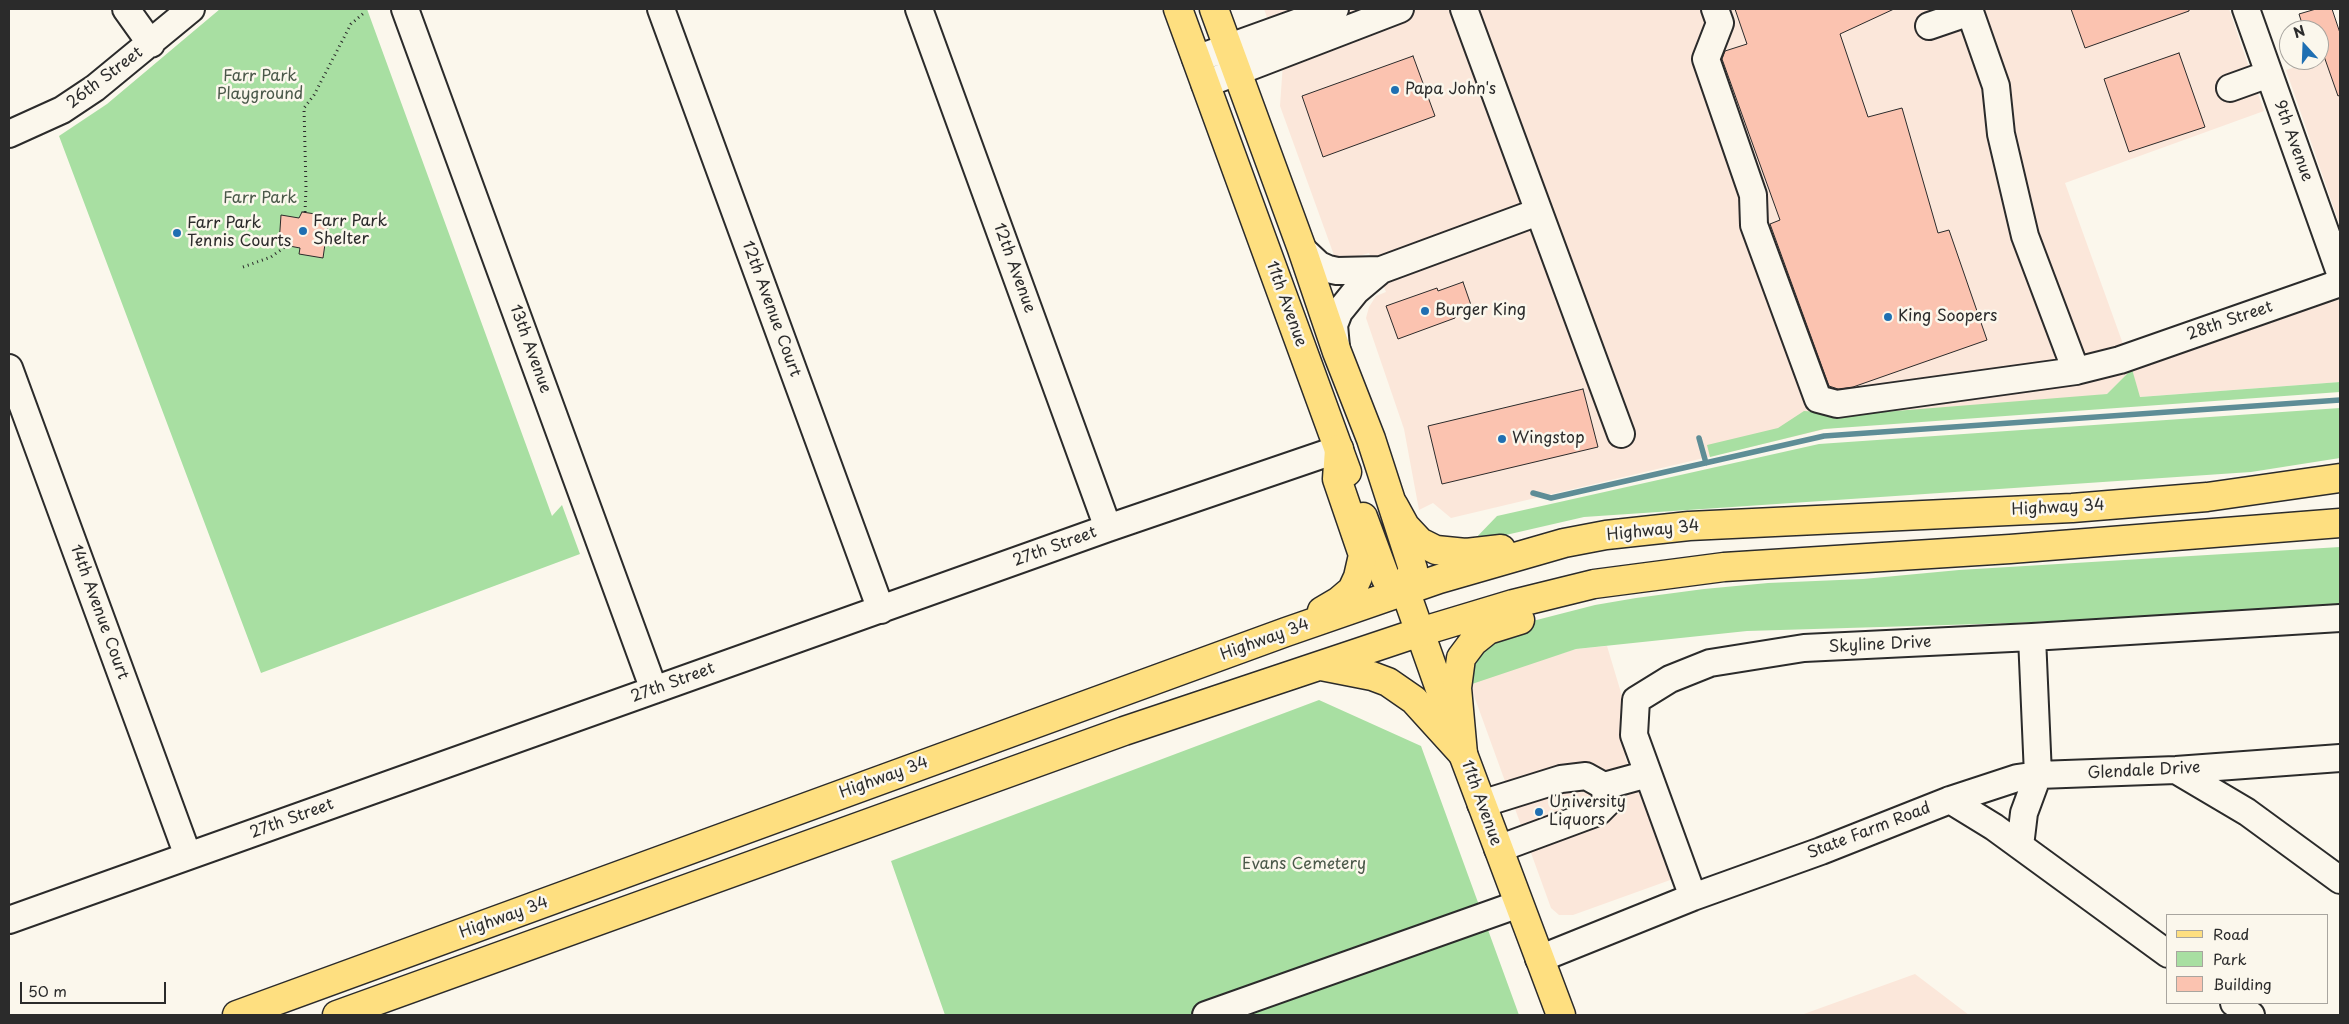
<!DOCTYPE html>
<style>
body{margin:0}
#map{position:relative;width:2349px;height:1024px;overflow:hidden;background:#fbf7ec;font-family:"Playpen Sans",sans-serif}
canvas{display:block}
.frame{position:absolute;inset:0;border:10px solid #2b2b2b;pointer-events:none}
.legend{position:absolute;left:2166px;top:914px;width:162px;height:90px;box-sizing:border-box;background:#fbf7ec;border:1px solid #a8a59f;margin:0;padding:6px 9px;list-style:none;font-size:15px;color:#2b2b2b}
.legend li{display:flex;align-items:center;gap:10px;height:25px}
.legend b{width:25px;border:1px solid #a8a59f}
.north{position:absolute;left:2279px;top:20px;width:50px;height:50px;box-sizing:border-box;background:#fbf7ec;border:1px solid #a8a59f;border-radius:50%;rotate:340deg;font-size:14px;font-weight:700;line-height:20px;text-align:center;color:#2b2b2b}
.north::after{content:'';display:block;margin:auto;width:18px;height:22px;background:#1f6fb2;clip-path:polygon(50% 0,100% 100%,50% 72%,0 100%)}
.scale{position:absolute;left:20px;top:982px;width:146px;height:22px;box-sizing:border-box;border:2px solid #2b2b2b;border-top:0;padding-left:6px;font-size:15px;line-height:18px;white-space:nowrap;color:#2b2b2b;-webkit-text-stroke:4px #fbf7ec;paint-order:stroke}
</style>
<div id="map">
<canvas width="2349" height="1024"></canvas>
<div class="frame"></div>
<ul class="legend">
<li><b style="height:6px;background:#fedf80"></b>Road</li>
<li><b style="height:14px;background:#a8dfa2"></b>Park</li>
<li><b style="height:14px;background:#fbc3b0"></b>Building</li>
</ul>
<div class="north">N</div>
<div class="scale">50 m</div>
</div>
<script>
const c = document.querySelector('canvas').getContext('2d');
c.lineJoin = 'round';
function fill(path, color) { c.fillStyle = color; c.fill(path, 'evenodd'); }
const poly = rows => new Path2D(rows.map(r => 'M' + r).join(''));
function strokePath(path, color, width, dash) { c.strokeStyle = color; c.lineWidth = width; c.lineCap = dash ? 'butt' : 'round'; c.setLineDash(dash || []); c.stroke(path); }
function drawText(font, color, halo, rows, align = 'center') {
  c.font = font + ' "Playpen Sans",sans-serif'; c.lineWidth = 5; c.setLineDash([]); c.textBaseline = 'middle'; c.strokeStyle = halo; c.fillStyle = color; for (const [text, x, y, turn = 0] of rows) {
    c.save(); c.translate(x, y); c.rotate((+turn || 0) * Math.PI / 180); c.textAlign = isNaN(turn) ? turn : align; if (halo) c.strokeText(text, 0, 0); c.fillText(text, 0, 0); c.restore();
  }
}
fill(poly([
 [1264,9,2229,9,2264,111,2065,183,2132,369,2340,295,2340,382,2139,397,2132,369,2107,394,1826,429,1451,518,1433,503,1419,510,1404,429,1366,318,1369,307,1376,296,1386,292,1369,253,1342,261,1335,258,1280,106,1283,63],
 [2340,52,2340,226,2286,70],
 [1607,646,1625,706,1625,757,1673,879,1573,915,1559,915,1551,908,1469,682,1576,649],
 [1915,974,1969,1015,1801,1015]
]), '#fbe7da');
fill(poly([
 [220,9,367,9,552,516,562,505,580,554,261,673,59,136,107,104],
 [2132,369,2140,397,2340,382,2340,392,1824,429,1710,457,1707,445,1778,428,1804,411,1858,414,2107,394],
 [2340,408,2340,458,2251,472,1584,517,1471,543,1497,516,1819,444],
 [2340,547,2340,606,2014,623,1747,631,1576,649,1469,685,1471,666,1480,648,1521,624,1595,605,1636,598,1704,589,1768,583,1863,579,1959,570],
 [1319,700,1421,746,1519,1015,945,1015,891,861]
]), '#a8dfa2');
strokePath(poly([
 [1699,438,1706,463],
 [1533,493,1551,498,1824,436,2340,400]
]), '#5e8d96', 5.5);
const building = poly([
 [1735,9,1894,9,1840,34,1868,117,1902,108,1938,233,1949,230,1987,340,1853,387,1838,389,1829,386,1770,224,1780,220,1722,59,1725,51,1747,44,1735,9],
 [2071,9,2189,9,2189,11,2085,48,2071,9],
 [2316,9,2332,9,2340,33,2340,95,2338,96,2319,42,2319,30,2304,30,2299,14,2316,9],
 [2179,53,2205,127,2129,152,2104,79,2179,53],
 [1413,56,1435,116,1323,157,1302,96,1413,56],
 [302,212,329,216,323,258,299,254,300,248,279,244,281,215,299,218,302,212],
 [1463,282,1472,308,1454,314,1455,318,1398,339,1386,306,1437,288,1438,291,1463,282],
 [1583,389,1598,447,1442,484,1428,426,1583,389]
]);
fill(building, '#fbc3b0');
strokePath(building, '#2b2b2b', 1);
const minor = poly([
 [126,9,151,44],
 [405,9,654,690],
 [661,9,881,610],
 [919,9,1108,528],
 [1464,9,1621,434],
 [1715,9,1720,23,1706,59,1753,195,1754,225,1818,399,1837,404,2076,371,2120,360,2340,283],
 [1969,9,1996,86,2001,134,2025,236,2076,371],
 [2246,9,2340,273],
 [1929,26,1970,12],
 [1196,59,1335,9],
 [1205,84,1400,9],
 [2230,88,2269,74],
 [9,134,62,110,95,88,191,9],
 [1302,249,1319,265,1328,269,1337,271,1381,270],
 [1336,347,1334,325,1339,312,1356,291,1381,270,1538,212],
 [9,368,188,856],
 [2176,770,2247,812,2340,880],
 [1604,786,1648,774],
 [1950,800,1994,827,2168,954],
 [1481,804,1561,779,1586,776,1604,786,1607,803,1598,812,1498,849],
 [2020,846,2024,813,2038,775,2032,637],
 [1693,897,1634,735,1636,700,1670,679,1710,663,1804,648,2032,637,2340,618],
 [9,920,1108,528,1339,449],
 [1539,959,1693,897,1821,851,1950,800,2017,778,2038,775,2176,770,2340,758],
 [2234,1003,2251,1015],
 [1206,1015,1519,904]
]);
const major = poly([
 [1178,9,1347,472],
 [1214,9,1302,249,1337,352,1371,439,1413,569,1405,590,1463,754,1561,1015],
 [1363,517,1386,579,1405,590]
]);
const highway = poly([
 [1394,506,1405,526,1420,542,1436,550,1466,553,1501,549],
 [1322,611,1339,601,1352,590,1358,577,1363,555,1337,479,1339,449],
 [1321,666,1372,676,1388,682,1414,700,1463,754],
 [1463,754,1457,688,1461,658,1473,642,1488,630,1520,620],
 [237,1015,1286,632,1439,579,1564,543,1606,535,1689,526,2072,508,2207,497,2340,478],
 [337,1015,1124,731,1420,632,1513,604,1594,584,1724,567,2010,549,2340,523]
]);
strokePath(minor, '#2b2b2b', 30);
strokePath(major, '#2b2b2b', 31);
strokePath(highway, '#2b2b2b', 31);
strokePath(poly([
 [305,212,306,188,304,108,314,95,351,24,365,12],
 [243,267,271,257,286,246]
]), '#2b2b2b', 3, [1, 4]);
strokePath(minor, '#fbf7ec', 26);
strokePath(major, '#fedf80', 28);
strokePath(highway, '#fedf80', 28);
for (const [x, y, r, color] of [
 [1395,90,5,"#1f6fb2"],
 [303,231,5,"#1f6fb2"],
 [177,233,5,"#1f6fb2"],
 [1425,311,5,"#1f6fb2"],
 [1888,317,5,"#1f6fb2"],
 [1502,439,5,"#1f6fb2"],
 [1539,812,5,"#1f6fb2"]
]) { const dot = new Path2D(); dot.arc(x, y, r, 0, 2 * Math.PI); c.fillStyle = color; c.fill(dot); strokePath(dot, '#fbf7ec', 2); }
drawText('16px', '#4a5849', '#fbf7ec', [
 ["Farr Park",260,77],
 ["Playground",260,95],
 ["Farr Park",260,199],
 ["Evans Cemetery",1304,865]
]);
drawText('16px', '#2b2b2b', '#fbf7ec', [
 ["26th Street",105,78,-37],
 ["9th Avenue",2293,141,70],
 ["12th Avenue",1014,268,70],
 ["11th Avenue",1286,304,70],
 ["12th Avenue Court",771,309,70],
 ["28th Street",2230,321,-19],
 ["13th Avenue",530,349,70],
 ["Highway 34",2058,508,-3],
 ["Highway 34",1653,531,-6],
 ["27th Street",1055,547,-20],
 ["14th Avenue Court",99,612,70],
 ["Highway 34",1265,640,-20],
 ["Skyline Drive",1880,645,-3],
 ["27th Street",673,683,-20],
 ["Glendale Drive",2144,771,-3],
 ["Highway 34",884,778,-20],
 ["11th Avenue",1481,803,70],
 ["27th Street",292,819,-20],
 ["State Farm Road",1869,831,-21],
 ["Highway 34",504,918,-20]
]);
drawText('16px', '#2b2b2b', '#fbf7ec', [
 ["Papa John's",1405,90],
 ["Farr Park",313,222],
 ["Shelter",313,240],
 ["Farr Park",187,224],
 ["Tennis Courts",187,242],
 ["Burger King",1435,311],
 ["King Soopers",1898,317],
 ["Wingstop",1512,439],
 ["University",1549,803],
 ["Liquors",1549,821]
], 'left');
</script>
